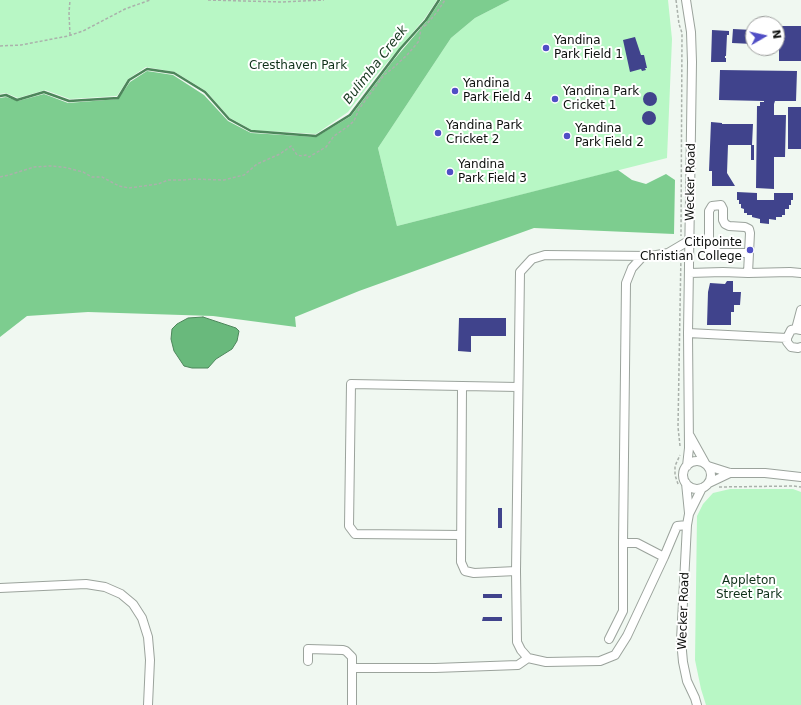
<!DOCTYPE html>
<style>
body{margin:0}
#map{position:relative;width:801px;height:705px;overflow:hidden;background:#f0f8f1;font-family:"DejaVu Sans",sans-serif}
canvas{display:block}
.north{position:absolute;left:745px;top:16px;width:40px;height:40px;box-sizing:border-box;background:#fff;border:1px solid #9e9f9e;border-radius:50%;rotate:81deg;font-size:11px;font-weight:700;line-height:16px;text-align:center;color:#0d0f0d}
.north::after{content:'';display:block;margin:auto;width:14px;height:18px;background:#504ec5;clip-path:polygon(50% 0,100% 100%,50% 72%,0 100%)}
</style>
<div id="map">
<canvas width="801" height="705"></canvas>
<div class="north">N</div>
</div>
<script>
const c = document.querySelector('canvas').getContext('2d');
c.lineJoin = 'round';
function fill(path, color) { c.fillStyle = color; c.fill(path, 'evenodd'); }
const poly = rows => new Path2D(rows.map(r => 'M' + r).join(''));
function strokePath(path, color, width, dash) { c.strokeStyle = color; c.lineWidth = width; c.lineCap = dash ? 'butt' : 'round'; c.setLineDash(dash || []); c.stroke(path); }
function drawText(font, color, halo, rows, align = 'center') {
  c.font = font + ' "DejaVu Sans",sans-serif'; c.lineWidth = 4; c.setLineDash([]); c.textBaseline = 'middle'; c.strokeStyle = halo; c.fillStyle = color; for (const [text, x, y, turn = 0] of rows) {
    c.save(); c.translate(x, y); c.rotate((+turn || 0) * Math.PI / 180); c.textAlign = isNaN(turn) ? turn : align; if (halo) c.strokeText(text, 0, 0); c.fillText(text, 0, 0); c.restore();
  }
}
fill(poly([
 [0,0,437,0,425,18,375,77,348,112,316,134,252,130,230,118,206,91,175,72,146,67,128,79,117,96,70,99,45,90,18,98,6,93,0,94],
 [510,0,668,0,672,39,667,158,397,226,378,148,451,38,475,18],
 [730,489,793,489,801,492,801,705,706,705,701,689,695,660,697,516,703,504,713,493]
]), '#b8f7c5');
fill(poly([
 [441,0,510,0,475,18,451,38,378,148,397,226,618,170,632,180,646,184,666,174,675,180,674,234,534,228,359,291,295,317,296,327,213,316,88,312,27,316,0,337,0,98,6,97,18,101,44,94,68,103,118,99,130,82,147,71,173,75,204,95,228,121,251,133,316,137,351,116,392,62,426,22]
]), '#7dcd8f');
const water = poly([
 [203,317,236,328,239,331,237,341,232,349,216,359,208,368,192,368,184,366,174,351,171,339,172,329,177,324,188,318,203,317]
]);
fill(water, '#69b97c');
strokePath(water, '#4d865b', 1);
strokePath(poly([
 [0,96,6,95,17,100,44,92,69,101,118,98,129,80,147,69,174,73,205,92,229,119,251,131,316,136,350,115,400,49,426,20,439,0]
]), '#4d865b', 2.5);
fill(poly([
 [779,26,801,26,801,61,779,61],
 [733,29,753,30,753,44,732,43],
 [712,30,729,31,729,35,727,35,726,56,725,56,725,58,726,58,726,62,711,62],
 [635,37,641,55,644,55,647,68,645,68,646,70,642,71,641,69,630,72,623,40],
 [720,70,797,71,796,101,775,101,774,104,774,115,786,115,785,157,774,157,774,189,756,188,757,106,760,106,760,102,764,102,764,101,719,100],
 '643 99a7 7 0 1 1 14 0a7 7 0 1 1-14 0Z',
 [788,107,801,107,801,149,788,149],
 '642 118a7 7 0 1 1 14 0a7 7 0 1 1-14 0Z',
 [711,122,722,123,722,124,753,124,752,145,728,145,727,173,735,186,712,186,712,171,709,171],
 [751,145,754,145,754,160,751,160],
 [737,192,757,193,757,200,774,200,774,193,793,193,793,200,791,200,791,205,789,205,789,209,785,209,785,215,782,215,782,217,776,217,776,220,769,219,769,224,760,223,760,219,752,217,752,215,747,215,747,213,744,213,744,209,741,208,741,204,739,204,739,200,737,200],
 [727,281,733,281,733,292,741,292,740,305,734,305,734,312,731,312,731,325,707,325,708,292,710,283,725,284],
 [459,318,506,318,506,336,471,336,471,352,458,351],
 [498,508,502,508,502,528,498,528],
 [483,594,502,594,502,598,483,598],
 [483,617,502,617,502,621,482,621]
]), '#40438c');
const minor = poly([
 [686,0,691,32,692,62,688,333,689,448,687,466],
 [748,253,715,253,710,250,709,243,709,211,712,206,721,205,723,209,723,220,725,224,729,226,745,227,749,229,750,233,748,273],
 [643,256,632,268,626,283,623,543,637,543,664,557],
 [689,273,723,272,748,273,790,272,801,273],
 [796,329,801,310],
 [801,330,796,329,791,330,787,338,787,342,791,347,798,348,801,347],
 [688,333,787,338],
 [462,387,461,562,465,571,474,573,516,571],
 [690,436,705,463],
 '683 475a14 14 0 1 1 28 0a14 14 0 1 1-28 0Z',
 [708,466,730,473,765,473,801,477],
 [686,483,689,513],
 [709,483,730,473],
 [687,525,677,526,664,557,627,636,615,655,600,661,546,662,528,658,521,650,517,642,516,571,520,272,532,259,545,255,651,256,668,253,690,240],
 [461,535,355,534,349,526,351,384,518,387],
 [0,588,86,584,105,587,121,594,133,604,142,618,148,637,150,660,148,705],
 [609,639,623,611,623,543],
 [308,661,308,649,343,650,346,651,352,657,352,668],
 [352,705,352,668,435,668,518,665,528,658],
 [697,705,695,698,687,681,683,662,681,640,687,525,689,514,702,488]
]);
strokePath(minor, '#9ba39c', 10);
strokePath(poly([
 [208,0,282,2,324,0],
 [676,0,679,24,682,33,681,236],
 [70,35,69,13,70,0],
 [0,46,21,45,68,36,83,31,125,9,150,0],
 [0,177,9,175,34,167,50,166,63,167,83,172,92,177,102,177,119,186,129,188,158,184,168,180,182,180,193,179,224,180,244,175,257,164,280,154,291,146,297,155,302,156,306,155,309,157,326,147,334,136,347,127,354,121,359,109,384,75,393,68,407,55,419,41,421,28,426,25,437,12,445,0],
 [680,446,678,427,681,254],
 [678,484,675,475,675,466,680,455],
 [719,487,794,486,801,487]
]), '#aab1ab', 1.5, [3, 2]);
strokePath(minor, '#fff', 8);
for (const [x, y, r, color] of [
 [546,48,4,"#504ec5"],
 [455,91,4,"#504ec5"],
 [555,99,4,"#504ec5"],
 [438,133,4,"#504ec5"],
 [567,136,4,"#504ec5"],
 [450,172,4,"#504ec5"],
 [750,250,4,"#504ec5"]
]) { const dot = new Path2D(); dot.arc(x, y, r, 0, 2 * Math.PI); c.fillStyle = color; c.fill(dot); strokePath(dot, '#fff', 1.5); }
drawText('12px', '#0d0f0d', '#fff', [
 ["Yandina",554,41],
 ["Park Field 1",554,55],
 ["Yandina",463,84],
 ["Park Field 4",463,98],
 ["Yandina Park",563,92],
 ["Cricket 1",563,106],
 ["Yandina Park",446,126],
 ["Cricket 2",446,140],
 ["Yandina",575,129],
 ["Park Field 2",575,143],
 ["Yandina",458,165],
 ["Park Field 3",458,179],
 ["Citipointe",742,243,"right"],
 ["Christian College",742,257,"right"]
], 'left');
drawText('12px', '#0f3119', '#fff', [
 ["Cresthaven Park",298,66],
 ["Appleton",749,581],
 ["Street Park",749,595]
]);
drawText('12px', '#0d0f0d', '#fff', [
 ["Wecker Road",691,182,-89],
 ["Wecker Road",684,611,-88]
]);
drawText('italic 13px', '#183920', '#fff', [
 ["Bulimba Creek",376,65,-52]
]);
</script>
